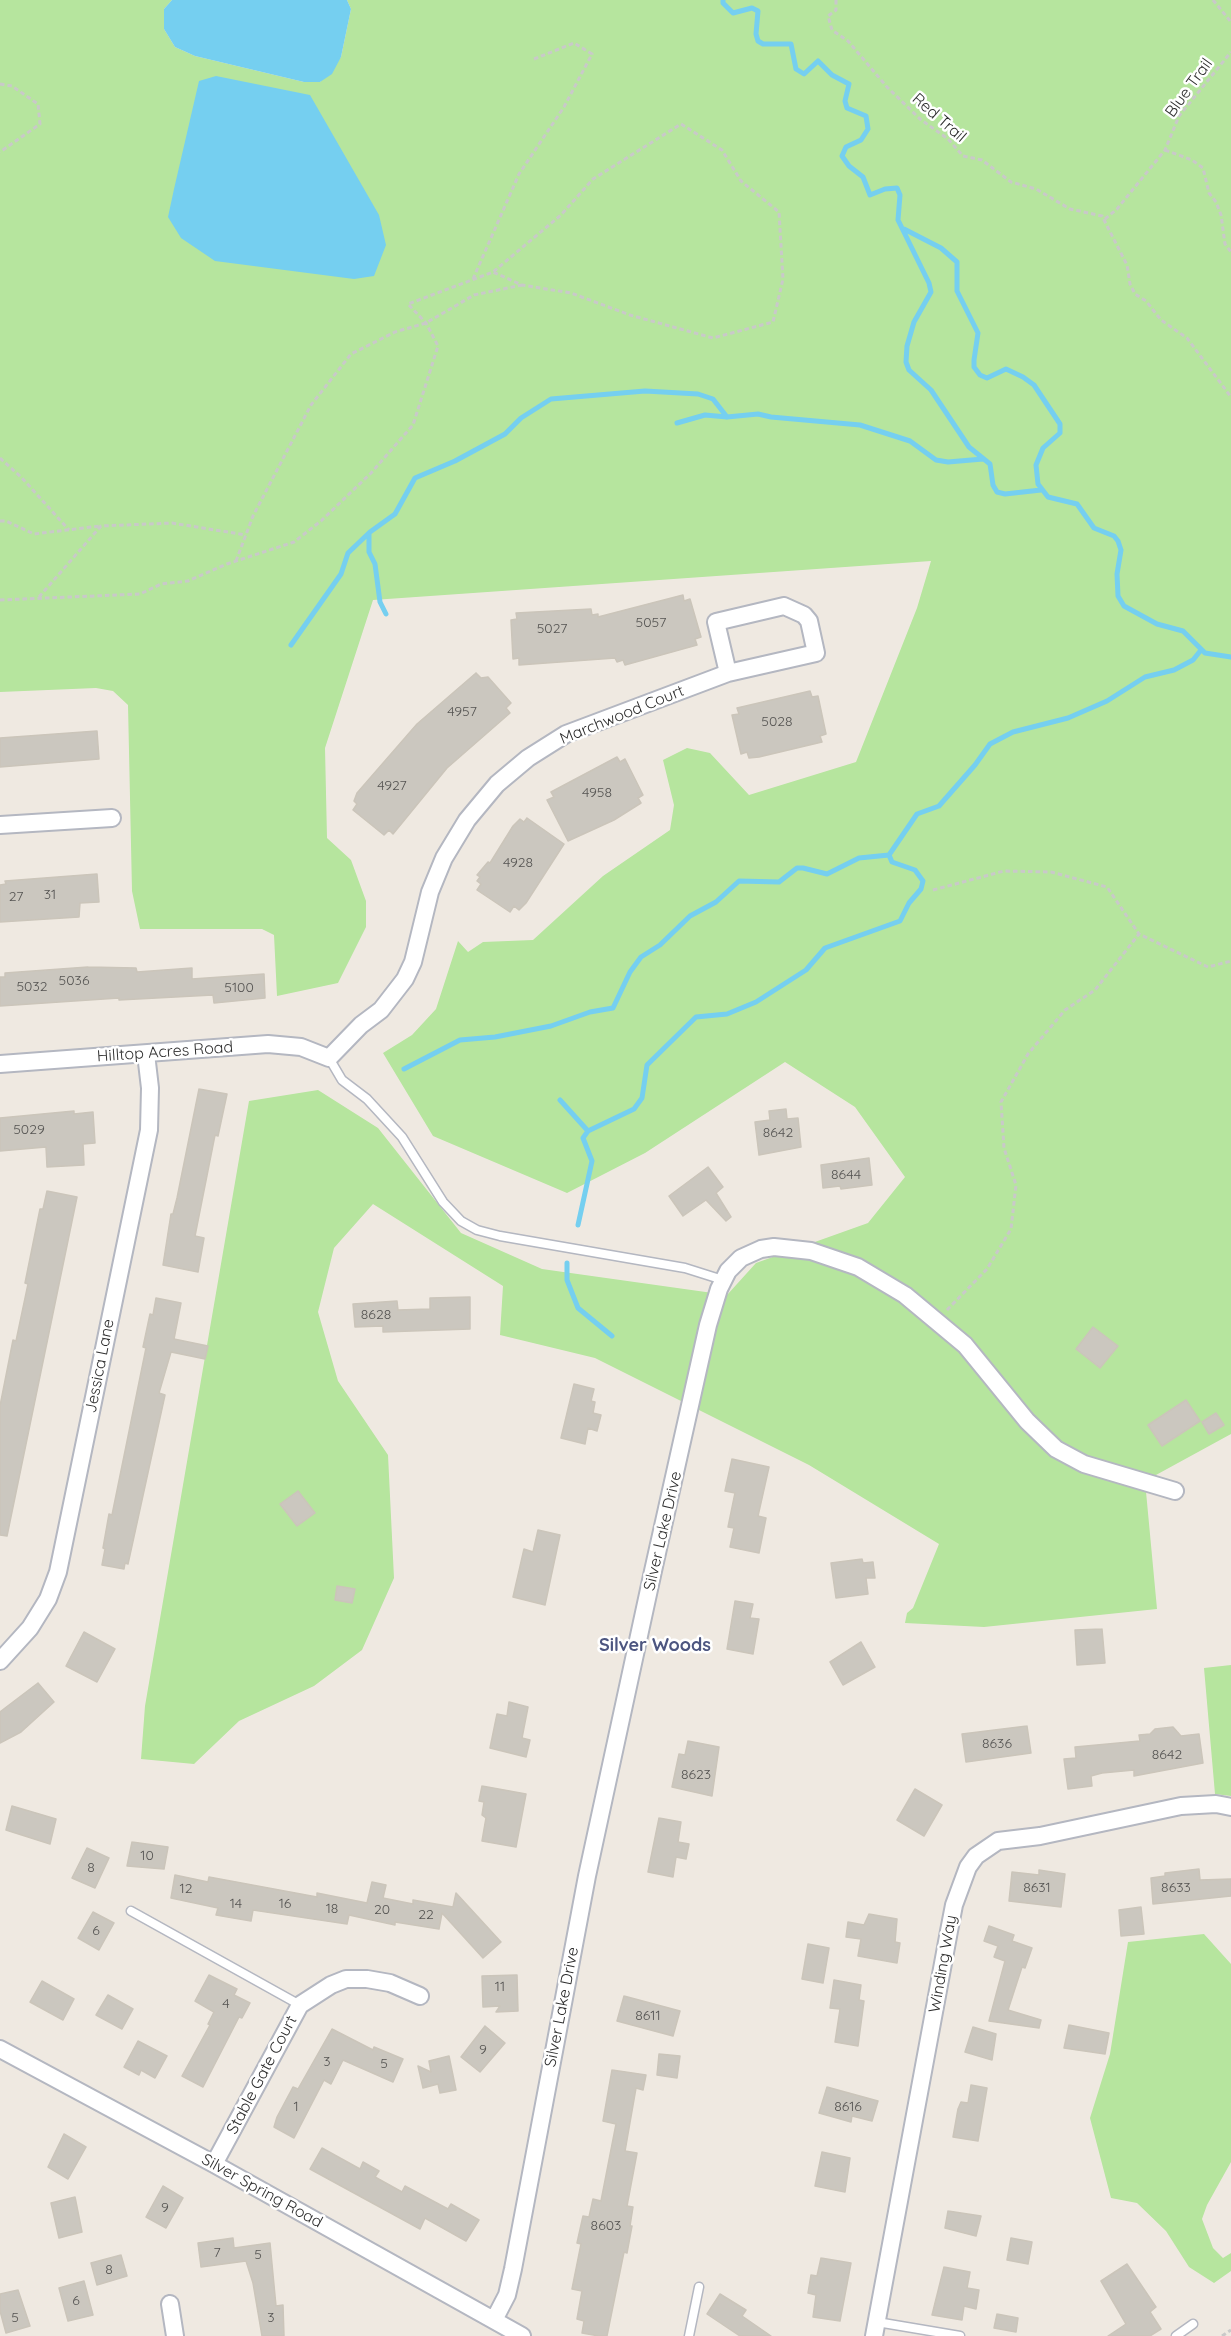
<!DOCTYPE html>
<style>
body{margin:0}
canvas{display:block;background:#efe9e1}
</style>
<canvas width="1231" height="2336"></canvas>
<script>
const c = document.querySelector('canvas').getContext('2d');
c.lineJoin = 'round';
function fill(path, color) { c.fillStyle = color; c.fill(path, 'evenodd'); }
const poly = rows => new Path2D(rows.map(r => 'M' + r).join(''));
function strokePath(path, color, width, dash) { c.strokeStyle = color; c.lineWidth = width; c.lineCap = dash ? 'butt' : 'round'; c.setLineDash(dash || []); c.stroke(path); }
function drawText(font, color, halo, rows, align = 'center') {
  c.font = font + ' Quicksand,sans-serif'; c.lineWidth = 5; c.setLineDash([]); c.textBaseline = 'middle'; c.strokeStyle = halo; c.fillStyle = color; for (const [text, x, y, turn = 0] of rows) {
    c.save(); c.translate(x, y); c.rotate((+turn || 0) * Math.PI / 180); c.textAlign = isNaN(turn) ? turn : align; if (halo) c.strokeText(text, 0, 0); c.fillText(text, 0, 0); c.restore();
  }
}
fill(poly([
 [0,0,172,0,164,9,164,29,175,47,195,56,304,82,320,82,341,57,351,9,347,0,1231,0,1231,1434,1145,1481,1157,1609,984,1627,905,1623,907,1613,913,1608,939,1544,809,1465,595,1358,500,1335,503,1286,373,1204,334,1248,318,1312,338,1381,388,1455,394,1578,362,1650,314,1686,239,1721,194,1764,141,1759,145,1706,249,1101,318,1090,378,1128,461,1233,542,1269,727,1295,756,1263,868,1223,905,1177,855,1107,785,1062,645,1153,567,1193,433,1136,383,1053,412,1035,436,1009,458,941,468,952,483,942,533,940,603,876,670,830,674,805,663,760,687,748,710,753,749,795,856,762,917,608,931,561,373,600,325,748,327,838,351,860,366,901,366,927,338,983,277,996,274,935,262,929,140,929,132,891,128,705,113,691,96,688,0,692],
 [1231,1665,1231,1796,1215,1794,1204,1668],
 [1204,1934,1231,1964,1231,2162,1207,2205,1202,2219,1213,2248,1223,2258,1231,2253,1231,2271,1214,2283,1189,2267,1166,2231,1137,2203,1111,2198,1090,2118,1110,2054,1128,1942]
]), '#b6e59e');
fill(poly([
 [172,0,347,0,351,9,341,57,332,74,320,82,304,82,195,56,175,47,164,29,164,9],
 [216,76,310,95,379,215,386,245,374,276,354,279,215,261,181,238,168,217,174,189,199,81]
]), '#75cff0');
strokePath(poly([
 [723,0,723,3,733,13,752,8,758,11,756,34,758,41,763,44,791,44,796,69,804,74,818,61,832,75,849,84,845,101,847,108,866,116,868,129,861,140,846,147,842,156,849,166,863,177,870,195,885,189,897,188,900,195,898,220,929,283,931,292,914,322,907,346,906,362,909,370,931,390,969,447,990,464,993,485,997,492,1005,494,1041,490],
 [904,229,941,248,957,262,957,291,978,333,974,360,974,367,980,375,987,378,1006,369,1023,377,1034,385,1060,424,1060,433,1043,448,1036,465,1038,484,1048,497,1077,504,1094,528,1114,536,1118,541,1121,550,1117,574,1118,596,1124,606,1157,624,1183,631,1205,653,1231,657],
 [677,423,705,415,727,417,758,414,771,417,860,425,910,441,936,460,948,462,983,459],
 [369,533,369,552,375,564,380,602,386,614],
 [291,645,341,574,348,553,370,532,395,514,415,478,455,461,505,434,521,418,551,399,645,391,698,394,713,399,727,417],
 [889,855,917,814,939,806,975,765,990,744,1013,732,1068,718,1107,701,1145,677,1174,670,1193,660,1201,650],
 [404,1069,460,1040,495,1037,551,1026,590,1012,613,1008,630,972,641,957,660,945,690,916,716,902,739,881,779,882,797,868,803,868,827,874,859,858,889,855],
 [560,1100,588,1131],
 [578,1225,592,1161,583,1138,588,1131,634,1109,642,1098,647,1065,696,1017,727,1014,756,1002,806,970,825,948,900,921,909,903,921,889,923,881,915,870,892,862,889,855],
 [567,1263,567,1280,578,1308,612,1336]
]), '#75cff0', 5);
const building = poly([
 [683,595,684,601,690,599,701,637,695,639,697,645,625,665,623,660,617,662,615,658,519,665,519,658,513,659,511,620,517,619,516,613,591,609,592,615,598,614,598,617,683,595],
 [476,673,481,678,488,677,511,703,506,708,510,713,447,768,393,834,389,830,384,835,353,810,357,804,354,801,357,793,417,724,476,673],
 [810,691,812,697,818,696,826,734,820,736,822,742,759,757,749,758,747,752,741,754,732,715,739,714,737,708,810,691],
 [97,731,99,759,0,767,0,738,97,731],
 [617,757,620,762,625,759,643,795,638,798,641,803,614,820,568,841,547,800,554,797,551,792,617,757],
 [527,818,564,844,526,903,519,910,514,906,510,912,477,890,481,884,477,881,480,877,477,875,488,862,490,863,513,826,520,819,524,822,527,818],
 [97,874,99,902,80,903,79,917,0,922,0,885,6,884,5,881,97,874],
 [88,967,136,968,137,972,192,968,192,979,264,974,265,998,214,1003,213,995,119,1000,119,998,0,1006,0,977,5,977,5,973,88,967],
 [199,1089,227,1094,218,1136,215,1135,195,1236,204,1238,198,1272,163,1265,171,1214,173,1214,177,1198,199,1089],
 [786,1109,787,1119,798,1118,801,1147,759,1155,755,1122,770,1120,769,1111,786,1109],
 [74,1111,74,1114,93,1112,95,1143,83,1144,84,1165,47,1167,46,1147,0,1151,0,1118,74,1111],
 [869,1158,872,1185,841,1189,840,1186,823,1188,821,1165,869,1158],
 [708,1167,723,1187,716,1193,731,1217,726,1221,706,1200,683,1216,669,1196,708,1167],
 [47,1191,77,1197,7,1536,0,1535,0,1406,13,1340,16,1341,28,1284,25,1283,40,1209,43,1209,47,1191],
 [470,1297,470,1329,383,1332,383,1326,355,1327,353,1304,397,1301,398,1310,430,1309,430,1298,470,1297],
 [156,1298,181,1303,174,1339,208,1346,205,1359,171,1352,159,1393,165,1395,128,1564,125,1563,124,1569,102,1565,105,1549,103,1548,109,1514,112,1515,146,1348,143,1347,150,1314,153,1315,156,1298],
 [1093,1327,1118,1346,1100,1368,1076,1349,1093,1327],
 [574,1384,594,1389,591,1401,595,1402,593,1413,601,1415,597,1431,588,1428,585,1444,561,1438,574,1384],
 [1186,1400,1200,1421,1162,1446,1148,1425,1186,1400],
 [1216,1413,1224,1425,1209,1434,1202,1422,1216,1413],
 [732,1459,769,1467,758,1516,766,1518,759,1553,730,1547,734,1528,728,1527,735,1493,725,1491,732,1459],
 [298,1491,315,1513,297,1526,280,1504,298,1491],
 [538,1530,560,1535,545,1605,513,1597,524,1549,533,1552,538,1530],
 [862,1559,863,1563,873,1562,875,1578,866,1578,868,1594,836,1598,831,1563,862,1559],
 [337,1586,355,1589,352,1603,335,1600,337,1586],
 [735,1601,753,1604,750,1618,759,1619,753,1654,727,1649,735,1601],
 [1102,1629,1105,1663,1077,1665,1075,1630,1102,1629],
 [84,1632,115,1649,97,1682,66,1666,84,1632],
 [861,1642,875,1667,843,1685,830,1662,861,1642],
 [38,1683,54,1702,21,1732,0,1743,0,1712,38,1683],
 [509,1702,528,1707,522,1738,530,1740,526,1757,490,1748,497,1714,507,1716,509,1702],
 [1027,1726,1031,1753,966,1762,962,1734,1027,1726],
 [1173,1727,1181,1736,1199,1734,1203,1763,1134,1776,1134,1770,1102,1773,1091,1776,1092,1786,1068,1789,1064,1759,1076,1758,1075,1747,1140,1741,1139,1735,1150,1734,1155,1729,1173,1727],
 [688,1741,719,1747,712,1796,672,1787,679,1754,685,1755,688,1741],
 [482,1786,526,1794,516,1847,482,1841,486,1818,482,1815,484,1802,479,1801,482,1786],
 [915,1789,942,1805,924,1836,897,1820,915,1789],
 [12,1806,56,1819,50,1844,6,1830,12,1806],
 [659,1818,681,1822,678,1842,689,1844,686,1859,676,1857,673,1877,648,1872,659,1818],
 [132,1842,168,1847,164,1869,127,1866,132,1842],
 [87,1848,109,1858,95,1888,72,1878,87,1848],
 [1199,1869,1200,1880,1231,1879,1231,1896,1153,1904,1151,1878,1165,1876,1165,1873,1199,1869],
 [1039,1870,1065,1874,1061,1907,1009,1901,1012,1872,1039,1875,1039,1870],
 [175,1875,208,1882,209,1877,317,1897,317,1893,367,1903,372,1882,386,1885,383,1898,413,1904,413,1900,453,1907,456,1893,501,1942,483,1958,442,1913,439,1929,395,1922,395,1925,349,1915,347,1924,253,1910,251,1921,216,1915,218,1908,171,1898,175,1875],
 [1141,1907,1144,1934,1121,1936,1119,1910,1141,1907],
 [93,1912,114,1923,99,1950,78,1938,93,1912],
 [869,1914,897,1919,895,1942,900,1943,897,1963,858,1956,861,1939,846,1937,848,1922,864,1925,869,1914],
 [989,1926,1014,1935,1012,1941,1032,1948,1025,1968,1022,1967,1008,2010,1041,2020,1039,2028,989,2021,1005,1961,994,1957,998,1946,984,1941,989,1926],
 [808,1944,829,1948,823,1983,802,1979,808,1944],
 [209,1975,237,1989,234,1995,250,2003,242,2018,239,2017,203,2087,182,2076,210,2025,208,2024,214,2012,195,2001,209,1975],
 [517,1975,518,2011,496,2012,500,2006,483,2007,482,1976,517,1975],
 [834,1980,861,1985,859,2000,864,2001,858,2046,835,2042,840,2009,830,2008,834,1980],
 [42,1981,74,1999,63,2020,30,2002,42,1981],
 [108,1995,133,2009,122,2029,96,2015,108,1995],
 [624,1996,680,2011,673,2036,617,2021,624,1996],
 [1069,2025,1109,2033,1105,2054,1064,2048,1069,2025],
 [485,2026,505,2043,480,2072,461,2057,485,2026],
 [973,2027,996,2034,992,2060,965,2052,973,2027],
 [332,2029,373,2050,374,2047,403,2059,393,2082,343,2060,331,2084,324,2080,294,2138,274,2127,277,2117,293,2087,298,2089,332,2029],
 [138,2041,167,2056,155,2078,141,2070,139,2075,124,2067,138,2041],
 [659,2054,680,2056,677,2078,657,2075,659,2054],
 [449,2056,456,2090,440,2093,438,2084,423,2088,418,2066,431,2072,429,2061,449,2056],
 [612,2070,646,2075,643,2090,636,2088,625,2151,637,2153,627,2206,633,2207,630,2226,632,2226,627,2253,624,2252,607,2336,599,2336,582,2333,584,2321,577,2319,582,2291,572,2289,581,2244,577,2243,583,2216,589,2217,593,2199,601,2201,616,2124,603,2121,612,2070],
 [971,2085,987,2088,978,2141,953,2137,958,2109,961,2102,968,2103,971,2085],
 [827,2087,878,2101,872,2121,852,2116,851,2122,819,2113,827,2087],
 [64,2134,86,2147,68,2179,48,2167,64,2134],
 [322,2148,360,2169,363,2162,379,2171,375,2177,402,2192,405,2186,448,2209,451,2204,479,2220,466,2241,425,2218,420,2229,310,2169,322,2148],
 [822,2152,850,2158,845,2192,815,2186,822,2152],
 [163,2186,183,2198,166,2228,146,2217,163,2186],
 [75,2197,82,2232,59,2238,51,2203,75,2197],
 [948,2211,981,2216,976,2236,945,2228,948,2211],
 [233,2238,234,2248,270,2243,276,2306,283,2305,284,2336,262,2336,253,2283,246,2261,201,2267,198,2243,233,2238],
 [1011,2238,1032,2242,1028,2264,1007,2260,1011,2238],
 [121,2255,127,2276,97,2285,91,2263,121,2255],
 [821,2258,851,2263,840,2321,813,2317,816,2295,808,2293,811,2275,817,2276,821,2258],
 [1127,2264,1156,2307,1150,2312,1161,2329,1150,2336,1108,2336,1126,2324,1101,2281,1127,2264],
 [944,2267,970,2272,967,2288,979,2290,976,2309,964,2306,962,2320,932,2315,944,2267],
 [84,2281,93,2315,68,2321,59,2288,84,2281],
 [18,2290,30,2326,6,2333,0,2311,0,2294,18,2290],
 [720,2294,746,2310,742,2316,771,2336,740,2336,707,2314,720,2294],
 [997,2314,1018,2318,1016,2332,994,2328,997,2314]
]);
fill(building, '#cbc7bf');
strokePath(building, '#cbc5ba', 1.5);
const lane = poly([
 [329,1058,342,1080,367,1099,402,1137,443,1202,461,1221,477,1230,500,1236,685,1268,723,1280],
 [131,1911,300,2005],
 [877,2322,960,2336],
 [689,2336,699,2287],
 [1176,2336,1193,2324]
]);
const street = poly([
 [784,606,804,615,809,621,816,653,728,673,716,622,784,606],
 [0,825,112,818],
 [0,1064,268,1044,301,1047,329,1058,361,1025,381,1010,405,979,413,962,430,892,444,858,467,820,497,784,528,758,566,734,728,673],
 [0,1661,30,1628,48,1599,58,1572,149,1130,150,1088,146,1054],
 [0,2049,214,2164,522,2336],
 [214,2164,300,2005,331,1985,346,1979,367,1979,390,1983,420,1996],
 [170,2304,175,2336],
 [494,2320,507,2295,513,2269,587,1876,653,1571,708,1325,719,1289,728,1271,741,1258,761,1249,774,1247,811,1251,858,1267,905,1295,965,1345,1027,1421,1056,1449,1084,1464,1175,1491],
 [874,2336,949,1931,954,1905,968,1867,976,1856,998,1841,1040,1836,1181,1806,1216,1804,1231,1807]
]);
strokePath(lane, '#b4b7c1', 11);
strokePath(street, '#b4b7c1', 20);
strokePath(poly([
 [836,0,836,10,828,16,832,30,848,41,887,87,920,119,948,139,963,156,982,160,1011,182,1036,189,1070,209,1102,216,1127,265,1130,284,1135,294,1146,301,1161,320,1187,338,1231,397],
 [1213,0,1231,22],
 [0,84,12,86,38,104,40,124,0,152],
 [1165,150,1192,160,1203,168,1209,193,1216,202,1221,215,1225,244,1231,252],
 [1105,219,1117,209,1165,150,1179,116,1231,52],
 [473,279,519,174,564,107,592,54,574,43,534,59],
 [0,458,22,478,69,530],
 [0,521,6,521,34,534,100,526],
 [236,561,253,516,311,405,351,354,395,332,426,323,474,295,522,285],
 [39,597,101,526,172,523,246,535],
 [0,600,140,594,161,584,188,581,227,564,294,542,321,521,371,473,413,425,438,346,426,323,408,304,493,272,561,215,593,179,681,124,722,150,741,181,779,212,783,279,773,322,713,338,630,315,571,293,522,285,493,272],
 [933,890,1004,871,1051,872,1107,887,1139,934],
 [947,1310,987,1269,1011,1229,1016,1185,1004,1148,1001,1102,1028,1054,1065,1010,1095,990,1139,934,1208,967,1231,961],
 [1222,2336,1231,2330]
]), '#c9c9c9', 3, [4.5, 3]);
strokePath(lane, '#fff', 8);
strokePath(street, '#fff', 16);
drawText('14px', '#555452', null, [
 ["5057",651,623],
 ["5027",552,629],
 ["4957",462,712],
 ["5028",777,722],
 ["4927",392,786],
 ["4958",597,793],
 ["4928",518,863],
 ["31",50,895],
 ["27",16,897],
 ["5036",74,981],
 ["5032",32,987],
 ["5100",239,988],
 ["5029",29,1130],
 ["8642",778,1133],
 ["8644",846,1175],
 ["8628",376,1315],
 ["8636",997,1744],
 ["8642",1167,1755],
 ["8623",696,1775],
 ["10",147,1856],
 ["8",91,1868],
 ["8631",1037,1888],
 ["8633",1176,1888],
 ["12",186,1889],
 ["14",236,1904],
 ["16",285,1904],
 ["18",332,1909],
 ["20",382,1910],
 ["22",426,1915],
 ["6",96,1931],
 ["11",500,1987],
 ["4",226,2004],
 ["8611",648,2016],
 ["9",483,2050],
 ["3",327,2062],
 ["5",384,2064],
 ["1",296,2107],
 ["8616",848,2107],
 ["9",165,2208],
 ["8603",606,2226],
 ["7",217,2253],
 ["5",258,2255],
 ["8",109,2270],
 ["6",76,2301],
 ["5",15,2318],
 ["3",271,2318]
]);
drawText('16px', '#2e2e2e', '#fff', [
 ["Blue Trail",1189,88,-54],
 ["Red Trail",939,118,41],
 ["Marchwood Court",622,715,-22],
 ["Hilltop Acres Road",165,1052,-4],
 ["Jessica Lane",100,1366,-79],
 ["Silver Lake Drive",663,1531,-77],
 ["Winding Way",943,1964,-80],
 ["Silver Lake Drive",562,2007,-79],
 ["Stable Gate Court",262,2075,-62],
 ["Silver Spring Road",262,2191,29]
]);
drawText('bold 18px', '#4d5680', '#fff', [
 ["Silver Woods",655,1646]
]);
</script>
